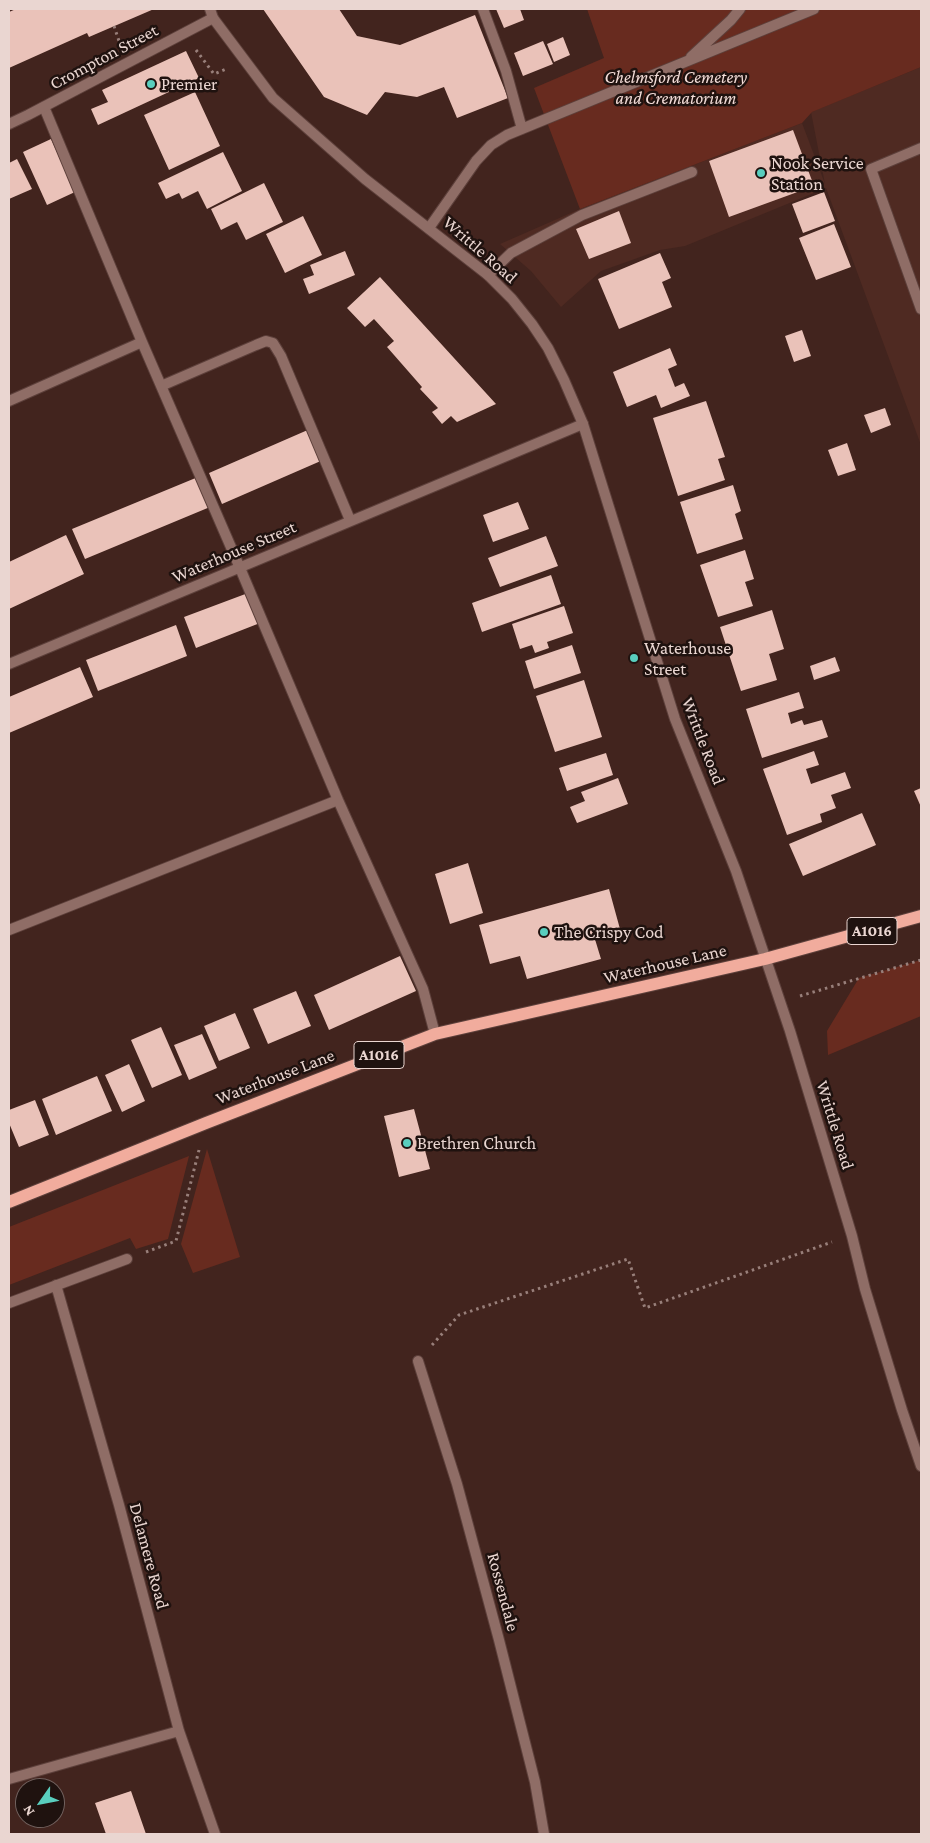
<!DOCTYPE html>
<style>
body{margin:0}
#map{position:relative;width:930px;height:1843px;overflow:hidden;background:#42241e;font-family:"Crimson Pro",serif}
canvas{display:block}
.frame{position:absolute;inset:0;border:10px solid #ead6d1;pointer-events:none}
.north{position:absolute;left:15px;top:1778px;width:50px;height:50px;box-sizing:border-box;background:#1f120f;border:1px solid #70605d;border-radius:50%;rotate:237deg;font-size:14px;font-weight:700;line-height:20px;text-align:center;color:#ead6d1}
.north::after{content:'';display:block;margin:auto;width:18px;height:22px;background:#59cebe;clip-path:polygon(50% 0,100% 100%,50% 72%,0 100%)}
</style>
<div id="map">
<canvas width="930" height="1843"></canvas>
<div class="frame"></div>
<div class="north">N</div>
</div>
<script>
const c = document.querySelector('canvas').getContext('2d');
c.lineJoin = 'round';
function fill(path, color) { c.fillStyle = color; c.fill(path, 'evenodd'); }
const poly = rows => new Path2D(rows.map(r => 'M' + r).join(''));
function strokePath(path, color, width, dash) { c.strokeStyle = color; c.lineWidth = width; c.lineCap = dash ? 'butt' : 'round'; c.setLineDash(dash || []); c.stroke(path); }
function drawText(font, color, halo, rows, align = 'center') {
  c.font = font + ' "Crimson Pro",serif'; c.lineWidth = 5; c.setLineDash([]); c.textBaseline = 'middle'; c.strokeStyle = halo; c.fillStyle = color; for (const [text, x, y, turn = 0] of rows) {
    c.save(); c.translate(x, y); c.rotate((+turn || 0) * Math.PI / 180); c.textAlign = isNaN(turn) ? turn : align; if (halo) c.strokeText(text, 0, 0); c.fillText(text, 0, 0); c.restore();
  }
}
fill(poly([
 [921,67,921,445,826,188,685,246,660,250,601,271,561,307,531,271,500,244,580,209,802,123,825,184,811,112]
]), '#4f2a22');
fill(poly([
 [587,9,921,9,921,67,812,112,802,123,580,209,534,88,604,58],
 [921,960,921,1016,828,1055,827,1031,859,978],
 [207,1149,240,1257,193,1273,181,1244],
 [189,1156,168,1239,136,1249,130,1238,9,1285,9,1227]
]), '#682b1f');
fill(poly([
 [16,9,154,9,89,37,87,33,9,68,9,12],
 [263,9,339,9,357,36,400,45,475,15,508,98,457,118,444,87,417,97,385,92,367,115,324,97],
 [496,9,520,9,524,20,504,28],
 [563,37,570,55,554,62,547,44],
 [543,41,553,64,523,76,514,53],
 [186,51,199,78,98,125,91,109,108,102,102,90],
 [195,92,220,146,169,170,144,115],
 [793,130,814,186,729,217,709,161],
 [51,139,75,192,47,205,23,152],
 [223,152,242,191,207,209,198,191,182,199,179,193,166,199,158,183],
 [17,159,32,189,9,199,9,163],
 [264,183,283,222,246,240,237,222,221,230,211,209],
 [824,192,835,221,803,233,792,204],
 [619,211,631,243,589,259,576,229],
 [303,216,322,255,285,273,266,234],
 [834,224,851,267,816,280,799,238],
 [345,251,355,275,309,294,303,279,314,275,310,265],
 [660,253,671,278,662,282,672,307,619,329,598,279],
 [380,277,496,404,457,422,451,416,442,424,432,412,438,408,420,389,422,387,387,347,394,341,374,319,365,327,347,308],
 [802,330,811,356,794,362,785,336],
 [670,348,677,365,668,369,675,387,684,383,690,396,661,408,656,395,627,407,613,372],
 [706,401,725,457,718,459,725,480,678,496,653,418],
 [885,408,891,425,871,433,864,415],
 [310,429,323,460,222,504,209,473],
 [847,443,856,470,838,476,828,450],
 [198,477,210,507,85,559,72,529],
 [733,485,741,511,735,514,743,539,697,554,680,502],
 [518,502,529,529,493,542,483,515],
 [66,535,84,574,9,609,9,562],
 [546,536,558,566,500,587,488,558],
 [745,550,754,579,745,582,753,606,718,617,700,565],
 [551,575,561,604,482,632,472,603],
 [248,593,260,623,196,648,184,617],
 [564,606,573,633,547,642,549,648,535,653,532,645,520,649,512,624],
 [772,610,784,649,769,654,777,680,741,691,720,627],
 [176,625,187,656,98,691,86,660],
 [572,645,581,673,534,689,525,661],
 [835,657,840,671,814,680,810,666],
 [80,667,93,697,9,733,9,697],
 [584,680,602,737,555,752,536,696],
 [799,692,804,708,788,713,791,724,802,720,804,725,822,720,828,737,762,758,746,709],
 [814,751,819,765,806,769,811,784,845,772,851,788,831,795,836,808,820,814,822,822,787,835,763,769],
 [606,753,613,775,567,791,559,768],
 [618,778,628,804,577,823,570,807,585,801,581,792],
 [921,788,921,807,914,791],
 [862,813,876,845,803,876,789,844],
 [468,863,483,913,450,924,435,874],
 [609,889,620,929,594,936,601,959,527,979,520,956,490,964,479,925],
 [400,956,416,991,329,1030,314,995],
 [296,991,311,1026,268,1044,253,1009],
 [235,1013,250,1048,219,1061,204,1026],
 [161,1027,182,1075,152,1088,131,1040],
 [202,1034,217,1068,189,1080,174,1045],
 [129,1064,145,1101,122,1112,105,1075],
 [97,1076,112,1111,56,1135,42,1099],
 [35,1100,49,1135,19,1147,9,1123,9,1110],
 [414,1109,430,1169,399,1177,384,1116],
 [131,1791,146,1834,106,1834,95,1803]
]), '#eac2b9');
const service = poly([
 [483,9,506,71,522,129],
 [691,57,731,20,740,9],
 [44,107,142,342,240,568,338,800,423,989,435,1034],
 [921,148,871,169,921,309],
 [429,228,476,161,491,145,507,135,814,9],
 [488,275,511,253,582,215,692,172],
 [161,386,256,345,266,341,273,343,281,356,350,520],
 [9,401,142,342],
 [9,930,338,800]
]);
const minor = poly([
 [9,124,28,115,213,18],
 [9,664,583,424],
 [56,1285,119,1505,179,1731,215,1834],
 [9,1303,127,1259],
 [418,1361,457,1484,499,1640,535,1782,544,1834],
 [9,1779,179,1731]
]);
const tertiary = poly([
 [210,9,213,18,273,98,365,179,488,275,512,299,532,324,548,348,564,380,583,424,675,719,736,871,790,1031,852,1236,865,1289,902,1410,921,1466]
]);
const primary = poly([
 [9,1202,206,1123,435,1034,765,959,921,916]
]);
strokePath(service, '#5d403b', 12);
strokePath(minor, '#5d403b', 12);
strokePath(tertiary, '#5d403b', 12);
strokePath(primary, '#5d403b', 14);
strokePath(poly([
 [114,26,120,44],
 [196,50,214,74,226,69],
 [800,996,921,960],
 [146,1252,176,1241,199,1150],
 [432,1345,459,1315,628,1259,645,1308,832,1242]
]), '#987f7a', 3, [2.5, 4]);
strokePath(service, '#8f6d66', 10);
strokePath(minor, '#8f6d66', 10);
strokePath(tertiary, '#8f6d66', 10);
strokePath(primary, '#f1ac9d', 12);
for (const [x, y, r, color] of [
 [151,84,5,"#59cebe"],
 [761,173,5,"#59cebe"],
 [634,658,5,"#59cebe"],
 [544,932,5,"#59cebe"],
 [407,1143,5,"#59cebe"]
]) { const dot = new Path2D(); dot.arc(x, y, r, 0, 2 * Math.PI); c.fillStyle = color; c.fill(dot); strokePath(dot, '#1f120f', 2); }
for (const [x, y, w] of [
 [872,931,50],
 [379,1055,50]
]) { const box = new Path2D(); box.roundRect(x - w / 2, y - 13.5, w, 27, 4); c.fillStyle = '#1f120f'; c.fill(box); strokePath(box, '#ead6d1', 1); }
drawText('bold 16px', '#ead6d1', null, [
 ["A1016",872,931],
 ["A1016",379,1055]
]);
drawText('18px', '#ead6d1', '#1f120f', [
 ["Crompton Street",104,57,-28],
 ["Writtle Road",480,250,41],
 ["Waterhouse Street",234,552,-23],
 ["Writtle Road",703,741,69],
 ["Waterhouse Lane",665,964,-13],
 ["Waterhouse Lane",275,1077,-21],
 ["Writtle Road",835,1125,73],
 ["Delamere Road",149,1556,75],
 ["Rossendale",503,1592,75]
]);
drawText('italic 18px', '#f4ddd8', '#1f120f', [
 ["Chelmsford Cemetery",676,77],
 ["and Crematorium",676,98]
]);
drawText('18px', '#ead6d1', '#1f120f', [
 ["Premier",161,84],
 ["Nook Service",771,163],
 ["Station",771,184],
 ["Waterhouse",644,648],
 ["Street",644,669],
 ["The Crispy Cod",554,932],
 ["Brethren Church",417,1143]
], 'left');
</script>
